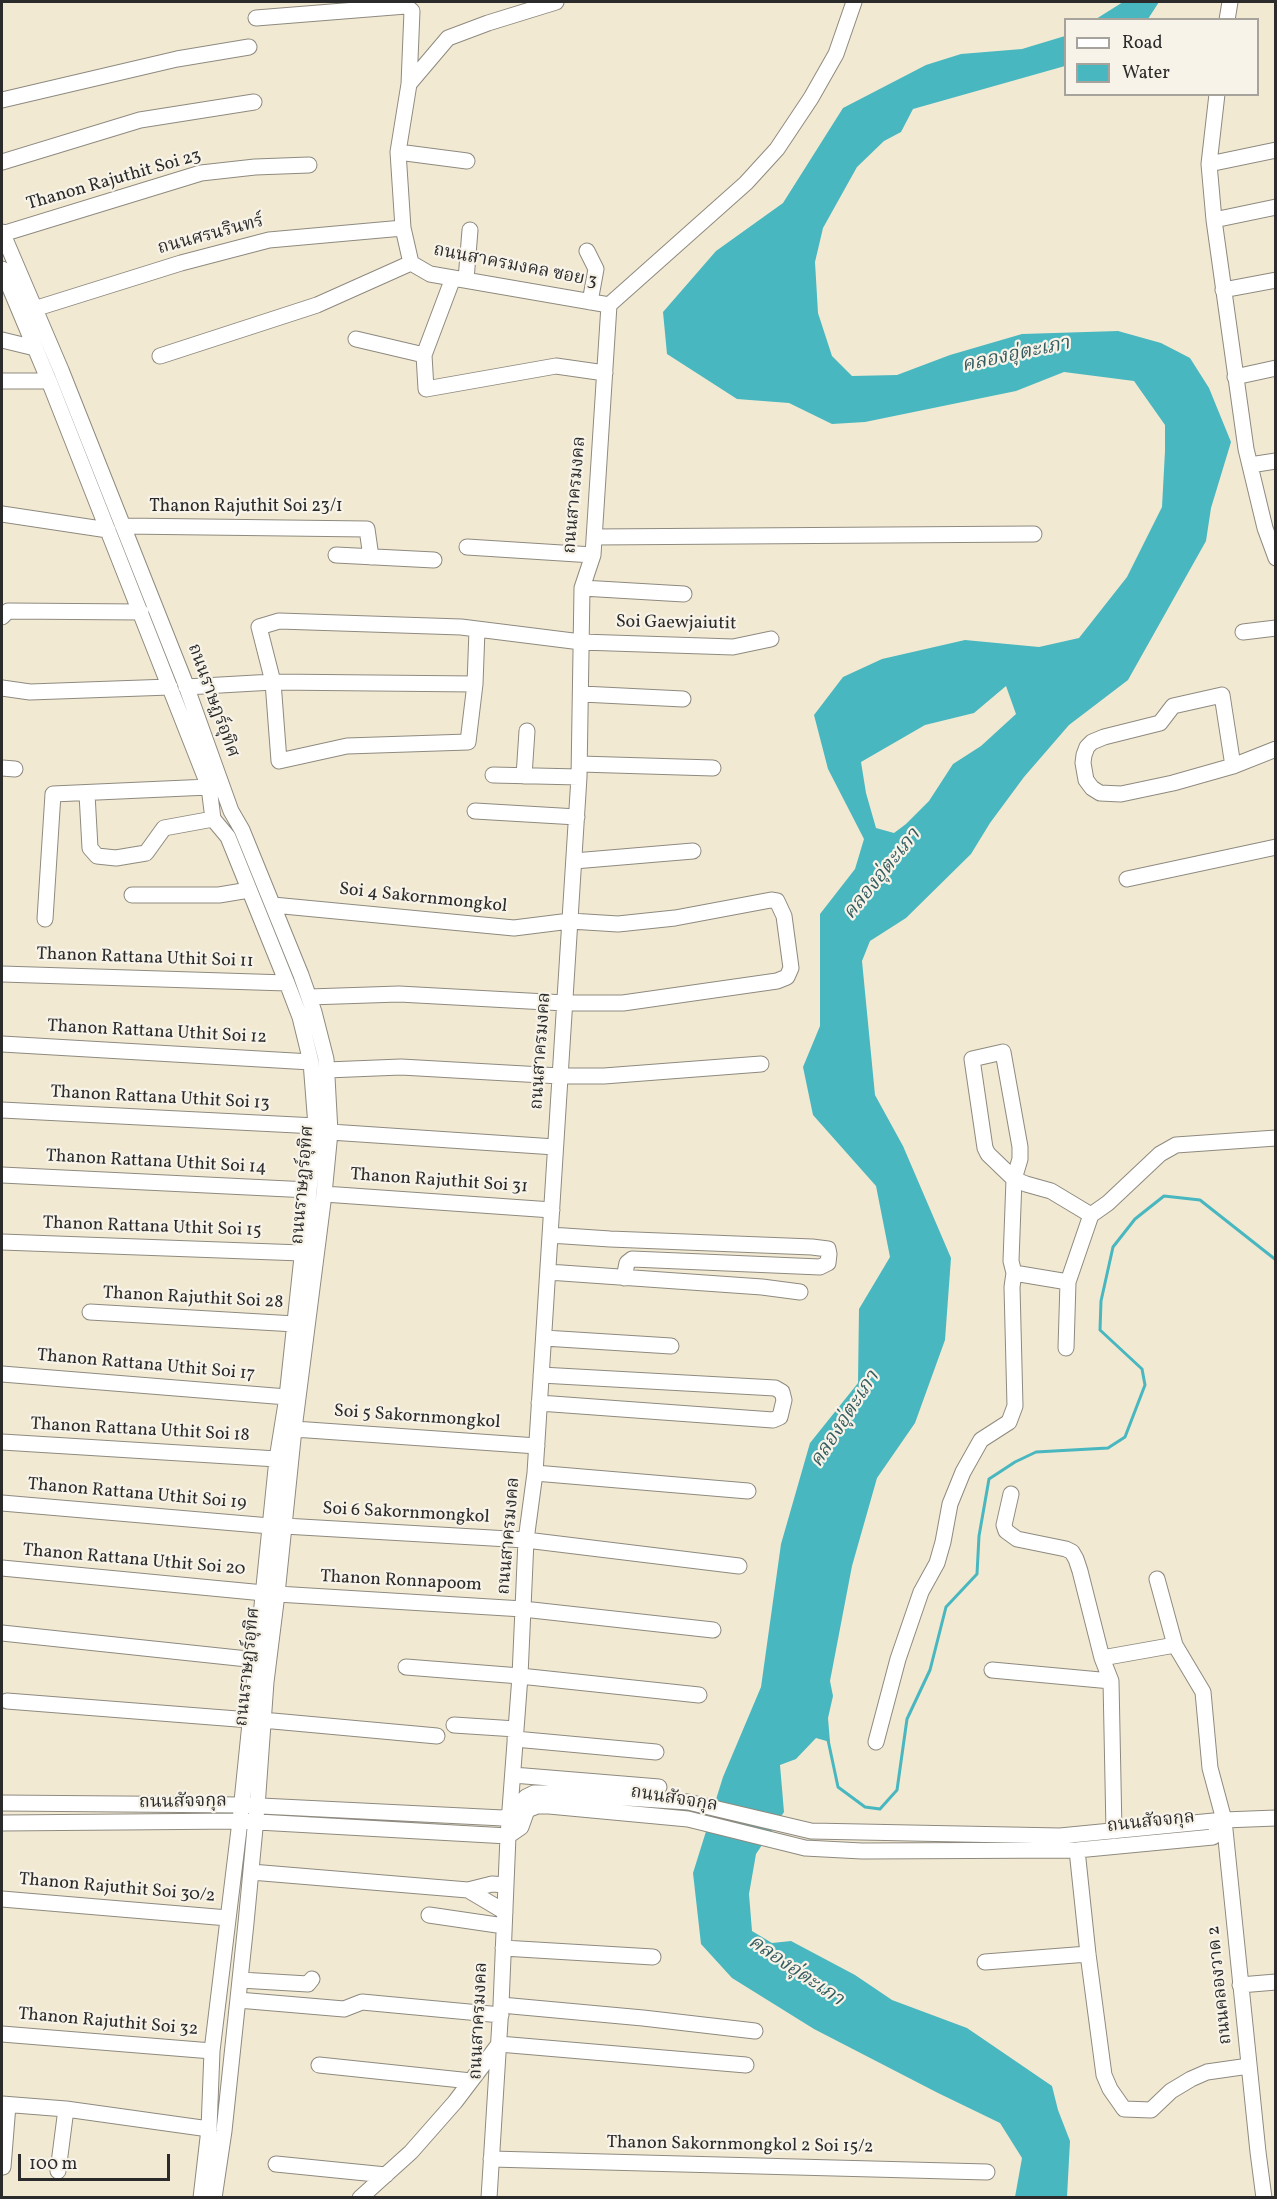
<!DOCTYPE html>
<meta charset="utf-8">
<style>
body{margin:0}
#map{position:relative;width:1277px;height:2199px;overflow:hidden;background:#f2e9d3;font-family:Vollkorn,serif}
canvas{display:block}
.frame{position:absolute;inset:0;border:3px solid #2b2b2b;pointer-events:none}
.legend{position:absolute;left:1064px;top:18px;width:195px;height:78px;box-sizing:border-box;background:#f7f3e8;border:2px solid #a5a39c;margin:0;padding:8px 10px;list-style:none;font-size:18px;color:#2b2b2b}
.legend li{display:flex;align-items:center;gap:12px;height:30px}
.legend b{width:30px;border:2px solid #a5a39c}
.scale{position:absolute;left:18px;top:2154px;width:152px;height:27px;box-sizing:border-box;border:3px solid #2b2b2b;border-top:0;padding-left:8px;font-size:18px;line-height:21px;white-space:nowrap;color:#2b2b2b;-webkit-text-stroke:4px #f7f3e8;paint-order:stroke}
</style>
<div id="map">
<canvas width="1277" height="2199"></canvas>
<div class="frame"></div>
<ul class="legend">
<li><b style="height:8px;background:#fff"></b>Road</li>
<li><b style="height:16px;background:#48b7bf"></b>Water</li>
</ul>
<div class="scale">100 m</div>
</div>
<script>
const c = document.querySelector('canvas').getContext('2d');
c.lineJoin = 'round';
function fill(path, color) { c.fillStyle = color; c.fill(path, 'evenodd'); }
const poly = rows => new Path2D(rows.map(r => 'M' + r).join(''));
function strokePath(path, color, width, dash) { c.strokeStyle = color; c.lineWidth = width; c.lineCap = dash ? 'butt' : 'round'; c.setLineDash(dash || []); c.stroke(path); }
function drawText(font, color, halo, rows, align = 'center') {
  c.font = font + ' Vollkorn,"Noto Serif Thai",serif'; c.lineWidth = 4.5; c.setLineDash([]); c.textBaseline = 'middle'; c.strokeStyle = halo; c.fillStyle = color; for (const [text, x, y, turn = 0] of rows) {
    c.save(); c.translate(x, y); c.rotate((+turn || 0) * Math.PI / 180); c.textAlign = isNaN(turn) ? turn : align; if (halo) c.strokeText(text, 0, 0); c.fillText(text, 0, 0); c.restore();
  }
}
fill(poly([
 [1123,2,1159,2,1148,19,1096,19],
 [1065,36,1065,66,913,109,901,132,884,141,857,167,823,228,815,262,818,313,832,356,852,376,897,375,950,355,1022,334,1118,331,1161,343,1190,358,1209,388,1231,442,1211,508,1206,541,1128,680,1069,725,1024,777,990,823,971,854,906,918,870,941,862,961,875,1095,903,1146,951,1258,945,1340,915,1423,877,1478,852,1566,830,1681,833,1696,828,1718,830,1742,816,1738,796,1759,780,1765,784,1812,756,1854,749,1894,752,1931,772,1943,791,1941,855,1975,892,2000,967,2028,1052,2086,1058,2110,1070,2141,1067,2197,1015,2197,1022,2158,1000,2123,938,2093,814,2029,732,1978,701,1944,693,1873,723,1777,761,1687,781,1544,810,1443,858,1383,859,1309,890,1257,876,1186,813,1115,803,1067,820,1026,820,914,855,869,864,839,828,769,814,715,843,677,882,659,965,640,1039,647,1079,638,1127,577,1162,507,1165,451,1165,425,1134,381,1064,372,1016,391,865,422,832,424,789,403,737,399,667,354,663,312,716,251,783,203,843,108,926,65,961,54,1022,49],
 [1006,686,1016,714,981,746,953,764,929,801,906,824,894,833,876,828,866,793,861,762,925,725,974,713]
]), '#48b7bf');
strokePath(poly([
 [828,1740,838,1787,865,1807,880,1809,897,1790,907,1719,930,1670,946,1607,977,1574,979,1536,989,1479,1015,1462,1036,1452,1108,1448,1125,1437,1145,1385,1142,1369,1100,1330,1101,1301,1113,1247,1135,1219,1164,1196,1200,1200,1276,1260]
]), '#48b7bf', 3);
const minor = poly([
 [556,2,488,23,448,38,409,84,398,152,403,228,411,263,430,274,609,305],
 [256,18,406,6,412,11,409,84],
 [1227,20,1230,2],
 [1217,94,1209,164,1214,220,1246,449,1265,528,1276,558],
 [2,100,177,59,249,47],
 [398,152,467,161],
 [2,162,140,120,254,102],
 [1209,164,1276,150],
 [1214,220,1276,207],
 [2,232,61,370,184,680,231,811,242,830,301,975,314,1012,326,1059,330,1132,324,1194,294,1429,277,1594,266,1682,257,1807,246,1923,224,2131,214,2198],
 [2,234,201,173,255,167,309,165],
 [587,251,596,269,590,302],
 [2,269,49,381,209,787,213,819,228,837,287,983,300,1017,311,1062,316,1126,287,1397,277,1459,240,1821,212,2051,209,2129,201,2198],
 [453,278,424,355,426,389,556,366,605,373],
 [466,280,470,230],
 [1223,290,1276,280],
 [34,309,181,263,269,240,403,228],
 [356,339,424,355],
 [2,340,35,348],
 [160,356,317,305,411,263],
 [1235,377,1276,368],
 [2,381,49,381],
 [1250,465,1276,461],
 [2,514,108,530],
 [124,526,367,529,371,557],
 [594,537,1034,534],
 [467,547,593,555],
 [336,555,434,560],
 [582,588,684,594],
 [2,617,8,611,141,612],
 [477,630,475,684,468,742,347,746,279,761,273,682,259,627,279,621,461,627,581,642,733,647,771,639],
 [1243,632,1276,628],
 [186,687,273,682,475,684],
 [2,688,30,692,170,687],
 [582,694,683,699],
 [580,764,713,768],
 [1233,766,1222,695,1173,706,1160,723,1104,737,1092,742,1087,747,1084,755,1083,763,1086,780,1092,788,1100,793,1121,794,1173,783,1233,766,1276,749],
 [2,768,15,769],
 [493,775,579,777],
 [524,776,527,731],
 [87,794,90,848,97,856,116,858,146,853,164,828,213,819],
 [475,811,577,817],
 [574,861,693,851],
 [1127,879,1276,847],
 [132,895,219,895,249,890],
 [273,905,514,928,570,921,618,924,675,918,771,900,777,901,784,916,791,968,787,977,777,981,623,1003,565,1003,399,994,309,997],
 [45,919,53,794,209,787],
 [2,974,287,983],
 [2,1044,311,1062],
 [327,1070,401,1067,560,1076,604,1076,761,1064],
 [2,1110,316,1126],
 [330,1132,555,1147],
 [2,1175,309,1190],
 [324,1194,552,1210],
 [550,1235,610,1239,812,1247,828,1249,829,1254,828,1263,820,1267,632,1259,627,1263,624,1278],
 [2,1242,302,1253],
 [548,1272,762,1287,800,1292],
 [1014,1273,1068,1282],
 [90,1312,295,1324],
 [544,1338,671,1346],
 [1066,1348,1068,1282,1091,1215],
 [2,1374,287,1397],
 [539,1403,773,1420,780,1417,784,1400,782,1392,775,1388,541,1375],
 [294,1429,537,1446],
 [2,1442,277,1459],
 [535,1473,748,1491],
 [1011,1494,1004,1525,1006,1531,1017,1539,1066,1549,1072,1552,1076,1559,1080,1571,1102,1658,1111,1681,1114,1831],
 [2,1503,270,1526],
 [284,1526,526,1540,739,1566],
 [2,1568,264,1593],
 [1157,1579,1175,1645,1203,1692,1210,1768,1224,1820,1258,2152,1264,2198],
 [277,1594,523,1609,713,1630],
 [2,1633,257,1660],
 [1102,1658,1175,1645],
 [406,1667,520,1676,699,1695],
 [992,1670,1111,1681],
 [7,1701,250,1720],
 [262,1720,437,1736],
 [454,1725,516,1729],
 [515,1739,656,1752],
 [876,1742,898,1659,921,1592,937,1563,943,1542,950,1504,963,1472,981,1440,1009,1422,1015,1406,1012,1287,1014,1273,1011,1261,1014,1179,1020,1159,1020,1147,1003,1052,972,1059,985,1148,988,1154,1014,1179,1026,1184,1051,1191,1091,1215,1108,1203,1160,1154,1176,1145,1276,1138],
 [513,1775,659,1787],
 [2,1803,241,1805,503,1818,511,1814,526,1797,534,1793,550,1793,688,1802,811,1831,1060,1836,1224,1820,1276,1818],
 [2,1823,240,1821,508,1836,521,1827,527,1810,537,1806,549,1806,688,1819,805,1848,862,1851,1077,1850,1213,1837,1224,1820],
 [1077,1850,1088,1954,1104,2075,1110,2089,1124,2109,1151,2110,1171,2091,1191,2079,1207,2072,1249,2066],
 [251,1872,468,1890,492,1884,506,1885],
 [468,1890,505,1912],
 [2,1899,228,1918],
 [429,1915,504,1926],
 [503,1948,653,1957],
 [985,1962,1088,1954],
 [240,1980,308,1984,312,1979],
 [1240,1985,1276,1982],
 [238,2000,344,2009,362,2002,501,2015],
 [501,2005,643,2018,755,2031],
 [2,2034,212,2051],
 [319,2065,471,2081],
 [2,2104,66,2109,209,2129],
 [491,2159,987,2172],
 [276,2164,386,2175],
 [3,2167,8,2105],
 [58,2171,66,2109],
 [360,2198,411,2152,455,2102,499,2044,746,2065],
 [489,2198,501,2005,508,1836,520,1676,526,1540,535,1473,579,777,582,588,593,555,609,305,746,183,777,149,811,98,836,54,854,2]
]);
strokePath(minor, '#8e8a7f', 17);
strokePath(minor, '#fff', 15);
drawText('18px', '#2b2b2b', '#f7f3e8', [
 ["Thanon Rajuthit Soi 23",114,181,-16],
 ["ถนนศรนรินทร์",211,236,-15],
 ["ถนนสาครมงคล ซอย 3",515,267,11],
 ["ถนนสาครมงคล",576,495,-85],
 ["Thanon Rajuthit Soi 23/1",246,508],
 ["Soi Gaewjaiutit",676,624,1],
 ["ถนนราษฏร์อุทิศ",212,701,70],
 ["Soi 4 Sakornmongkol",423,899,6],
 ["Thanon Rattana Uthit Soi 11",145,959,2],
 ["Thanon Rattana Uthit Soi 12",157,1033,3],
 ["ถนนสาครมงคล",542,1051,-86],
 ["Thanon Rattana Uthit Soi 13",160,1099,3],
 ["Thanon Rattana Uthit Soi 14",156,1163,3],
 ["Thanon Rajuthit Soi 31",439,1182,4],
 ["ถนนราษฏร์อุทิศ",304,1185,-85],
 ["Thanon Rattana Uthit Soi 15",152,1228,2],
 ["Thanon Rajuthit Soi 28",193,1299,3],
 ["Thanon Rattana Uthit Soi 17",146,1366,5],
 ["Soi 5 Sakornmongkol",417,1418,4],
 ["Thanon Rattana Uthit Soi 18",140,1431,3],
 ["Thanon Rattana Uthit Soi 19",137,1495,5],
 ["Soi 6 Sakornmongkol",406,1514,3],
 ["ถนนสาครมงคล",510,1536,-85],
 ["Thanon Rattana Uthit Soi 20",134,1561,5],
 ["Thanon Ronnapoom",401,1582,3],
 ["ถนนราษฏร์อุทิศ",249,1667,-84],
 ["ถนนสัจจกุล",674,1800,9],
 ["ถนนสัจจกุล",183,1803,-1],
 ["ถนนสัจจกุล",1151,1823,-6],
 ["Thanon Rajuthit Soi 30/2",117,1889,5],
 ["ถนนคลองวาด 2",1221,1985,-96],
 ["ถนนสาครมงคล",480,2021,-87],
 ["Thanon Rajuthit Soi 32",108,2023,5],
 ["Thanon Sakornmongkol 2 Soi 15/2",740,2146,1]
]);
drawText('italic 20px', '#355c5f', '#f7f3e8', [
 ["คลองอุ่ตะเภา",1016,356,-12],
 ["คลองอุ่ตะเภา",883,875,-51],
 ["คลองอุ่ตะเภา",846,1420,-57],
 ["คลองอุ่ตะเภา",795,1972,34]
]);
</script>
